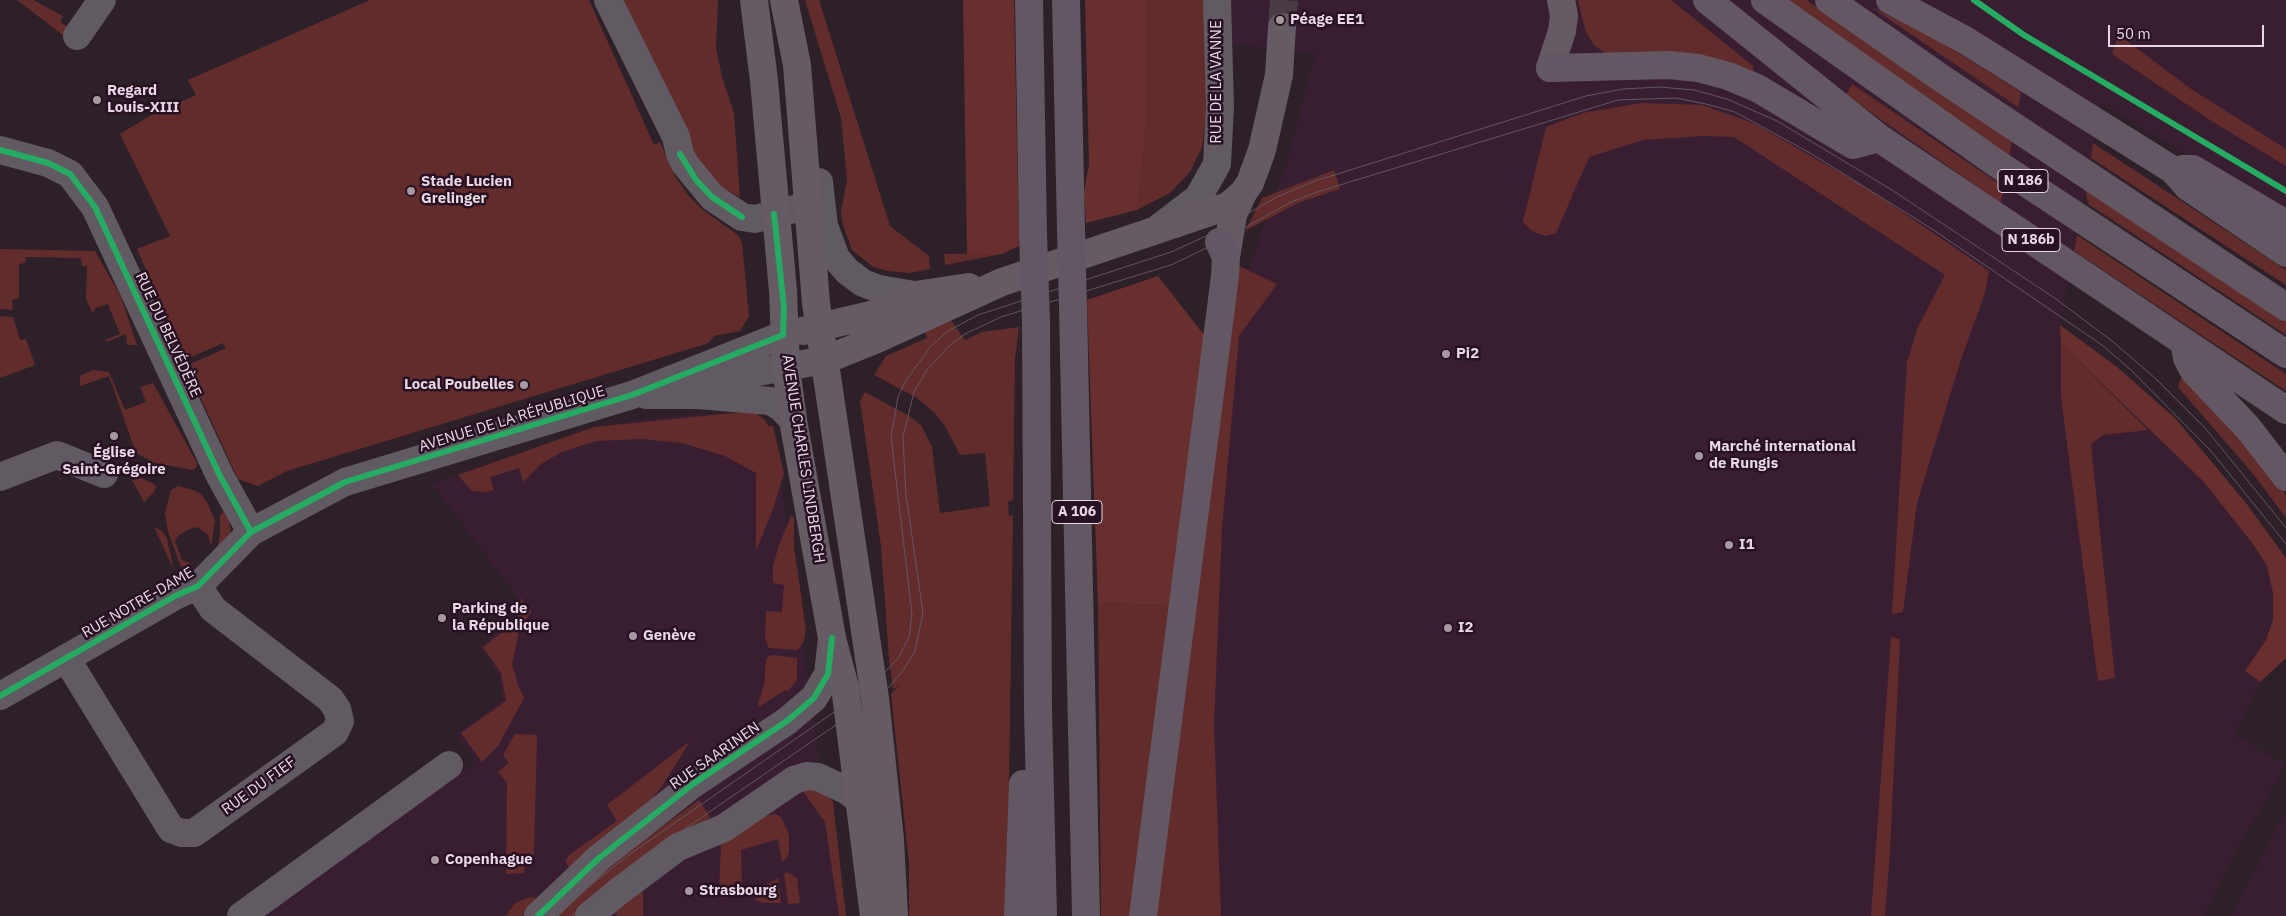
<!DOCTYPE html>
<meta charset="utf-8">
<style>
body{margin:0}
#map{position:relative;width:2286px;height:916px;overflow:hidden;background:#2d2029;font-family:"IBM Plex Sans",sans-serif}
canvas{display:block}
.scale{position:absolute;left:2108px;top:25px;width:156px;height:22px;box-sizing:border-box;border:2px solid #e8d8e3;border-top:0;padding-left:6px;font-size:15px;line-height:18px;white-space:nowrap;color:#e8d8e3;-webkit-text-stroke:4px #281122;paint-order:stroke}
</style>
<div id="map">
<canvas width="2286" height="916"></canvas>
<div class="scale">50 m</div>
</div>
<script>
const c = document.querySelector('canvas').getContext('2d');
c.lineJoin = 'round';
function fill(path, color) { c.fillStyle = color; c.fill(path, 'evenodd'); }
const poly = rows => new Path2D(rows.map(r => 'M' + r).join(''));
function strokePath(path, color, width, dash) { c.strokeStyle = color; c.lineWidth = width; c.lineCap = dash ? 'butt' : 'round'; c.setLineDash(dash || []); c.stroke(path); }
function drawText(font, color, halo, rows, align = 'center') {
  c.font = font + ' "IBM Plex Sans",sans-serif'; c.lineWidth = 5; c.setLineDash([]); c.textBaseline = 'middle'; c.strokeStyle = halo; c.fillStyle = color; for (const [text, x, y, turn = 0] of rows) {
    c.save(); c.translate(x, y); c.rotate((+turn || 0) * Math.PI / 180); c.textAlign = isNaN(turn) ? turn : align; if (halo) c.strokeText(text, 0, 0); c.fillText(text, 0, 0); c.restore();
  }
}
fill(poly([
 [1222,0,2286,0,2286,216,2101,103,2060,325,2061,344,2203,481,2253,544,2267,566,2273,593,2273,620,2266,640,2245,671,2260,682,2235,735,2286,765,2229,863,2204,916,1181,916,1210,562,1245,278,1286,167,1315,54,1224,43],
 [724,413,777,452,824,798,842,916,264,916,476,762,457,733,503,700,499,675,479,646,515,619,517,597,432,484,594,427,663,417],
 [2286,812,2286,916,2233,916,2237,903]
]), '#391e32');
fill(poly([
 [17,0,33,0,63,16,60,22,68,27,77,46],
 [370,0,589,0,654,145,660,142,675,176,688,195,703,210,738,235,742,243,749,316,740,331,714,336,709,343,287,471,258,486,238,479,186,366,226,348,223,343,185,360,137,249,170,236,120,134,148,117,196,95,188,80],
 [624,0,718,0,716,47,722,77,734,113,740,197,716,184,700,166,684,137],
 [805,0,819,0,890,226,929,256,930,269,910,273,888,271,873,267,852,250,843,225,841,212,847,179,841,118],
 [1146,0,1204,0,1208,101,1202,147,1190,172,1170,193,1137,210,1146,131],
 [1578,0,1671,0,1753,66,1754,74,1606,54,1594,45,1586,32],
 [1785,0,1806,0,2012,140,2008,163],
 [1871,7,1925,32,2021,92,2018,107],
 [2119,35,2191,89,2286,149,2286,166,2213,122,2112,54],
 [1852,84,2004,187,2001,203,1846,95],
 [1641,103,1702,105,1753,123,1867,188,1989,271,1985,293,1961,359,1917,503,1903,612,1892,614,1907,362,1918,327,1945,275,1734,137,1703,136,1643,140,1589,157,1556,233,1545,236,1532,231,1523,222,1546,127,1583,113],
 [2093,143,2286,270,2286,285,2091,158],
 [1334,170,1340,189,1298,203,1245,231,1262,198],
 [2085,188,2286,320,2286,335,2088,204],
 [2077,235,2286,374,2286,391,2074,251],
 [0,249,95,251,121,297,137,345,127,345,126,334,106,342,105,340,120,334,108,304,95,308,95,311,92,312,86,299,87,266,82,266,81,258,26,257,25,263,19,264,19,298,12,300,13,310,0,309],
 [944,254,1002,254,945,265],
 [1237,265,1277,284,1239,336,1222,528,1214,725,1221,916,1152,916],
 [0,316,13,317,20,340,26,339,35,365,0,378],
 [950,319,965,340,982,332,1019,327,1015,358,1013,500,1008,502,1009,516,1013,515,1007,916,909,916,909,863,891,694,901,683,893,690,889,659,881,546,860,401,865,392,911,417,921,425,932,447,940,513,990,506,985,453,960,455,945,426,934,412,917,398,874,375,886,356,927,338,925,330],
 [2061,344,2148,430,2103,435,2091,444,2115,678,2098,681,2061,397],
 [93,370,109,372,125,410,146,402,140,387,153,383,197,463,196,468,192,470,155,463,136,453,109,376,80,386,80,376],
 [2182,376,2269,466,2286,495,2286,518,2254,475,2178,387],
 [753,411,765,420,768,426,773,426,784,473,774,506,756,551,756,473,725,456,682,443,642,439,596,441,562,452,541,464,523,482,519,468,490,477,494,490,486,492,472,491,458,475,594,427],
 [141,478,154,484,156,487,154,492,144,502,132,480],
 [178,486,196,491,202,495,208,504,215,521,211,546,208,535,198,527,189,529,178,536,175,541,182,560,191,564,195,561,187,570,180,565,168,531,165,513,171,490],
 [225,511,231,529,230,534,217,550,220,535,220,515],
 [791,516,794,517,794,546,806,630,804,641,798,650,769,648,765,638,766,611,782,612,784,585,773,583,773,566,779,545],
 [154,527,162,531,167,539,174,570],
 [521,598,531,612,520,627,512,664,518,685,524,698,498,746,482,762,461,733,506,701,501,673,483,647,517,621],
 [1098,603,1170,605,1136,916,1101,916],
 [1891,637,1900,639,1890,851,1885,916,1871,916],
 [771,655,797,658,797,680,788,691,785,690,759,707,758,704,764,685,766,659],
 [515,734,537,735,534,853,530,863,525,865,524,873,506,874,507,783,498,772,509,763,503,755],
 [690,741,663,785,645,807,569,868,565,861,569,855,617,821,607,805],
 [809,788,825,792,833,802,846,916,839,916,825,822,804,793],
 [699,800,710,817,612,887,579,916,550,916,638,844],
 [775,814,781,817,789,835,789,852,787,858,782,862,778,839,741,850,742,888,727,898,719,897,721,842,765,816],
 [787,872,797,878,800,903,788,904,784,874],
 [778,878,781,903,762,903,755,900,757,893,761,888],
 [640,891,643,893,643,916,618,916,614,913],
 [530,897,539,898,522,916,506,916,515,903]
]), '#632c2c');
fill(poly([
 [963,0,1014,0,1019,246,1002,254,967,254],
 [1085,0,1146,0,1146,131,1137,210,1086,223,1084,193,1089,164],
 [1158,276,1204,335,1170,605,1098,603,1087,300],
 [2060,325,2117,367,2175,418,2246,503,2286,558,2286,658,2260,682,2245,671,2266,640,2273,620,2273,593,2267,566,2253,544,2203,481,2061,344]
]), '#692f2f');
strokePath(poly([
 [1282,27,1284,0]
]), '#493c45', 28, [28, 14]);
strokePath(poly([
 [608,0,676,137,680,154,685,164,712,197,742,217,755,219,810,205],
 [77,36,102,0],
 [0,150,48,163,70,174,95,207,220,476,251,532],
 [819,182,824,226,836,258,847,271,863,283,879,289,915,295],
 [1160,227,1198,198,1217,164,1220,107,1217,0],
 [707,391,758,372,786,367],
 [646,395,698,395,770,401,782,408,793,420],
 [0,477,57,455,104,474],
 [66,658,171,829,182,833,194,833,335,732,340,721,337,709,330,699,213,609,198,586],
 [0,696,175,596,198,586,251,532,345,482,632,395,783,335],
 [241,916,449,765],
 [538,916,599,858,693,784,787,721,814,698,828,674,832,638],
 [589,916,618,892,678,847,724,828,794,780,807,776,818,777,846,790,859,800]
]), '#615a63', 28);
strokePath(poly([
 [754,0,764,81,783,291,786,367,793,420,832,638,845,687,874,916],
 [784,0,797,65,816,303,875,698,890,840,894,916],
 [1550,68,1562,31,1564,16,1561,0],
 [1226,257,1233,215,1243,193],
 [803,331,875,314,915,295,969,287],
 [786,367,825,360,877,339,1002,282,1228,206,1243,193,1250,183,1262,150,1279,75,1282,27]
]), '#645b64', 28);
strokePath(poly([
 [1029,0,1033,234],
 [1066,0,1071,229],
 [1707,0,1879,138,2286,410],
 [1765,0,1996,163,2286,354],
 [1829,0,1944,80,2286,307],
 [1890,0,1965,40,2173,170,2188,187,2286,253],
 [1550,68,1669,65,1698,68,1728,76,1757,88,1853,145,1879,138],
 [2183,169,2193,169,2286,224],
 [1073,308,1086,916],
 [1036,322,1038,710,1043,916],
 [2184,342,2187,358,2194,371,2248,428,2286,477],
 [1018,916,1023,784],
 [1143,916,1225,276,1226,257,1219,242]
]), '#625762', 28);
strokePath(poly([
 [555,916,569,902,630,854,873,685,899,657,909,637,912,614,891,437,898,397,905,382,931,346,948,331,978,315,1171,252,1213,233,1277,197,1315,181,1586,96,1623,89,1660,87,1694,90,1727,99,1777,121,1892,190,2056,299,2112,341,2155,378,2206,429,2286,528],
 [572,916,641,859,875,698,890,686,904,669,915,651,923,613,906,495,903,437,914,392,927,370,949,346,965,334,1001,317,1171,265,1219,242,1289,203,1317,192,1618,100,1676,98,1706,104,1735,112,1810,153,1932,229,2102,345,2131,370,2211,451,2286,544]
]), '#605760', 1);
strokePath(poly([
 [1071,229,1073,308],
 [1033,234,1036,322]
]), '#625762', 28);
strokePath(poly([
 [1974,0,2024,35,2286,191],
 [0,150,48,163,70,174,95,207,220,476,251,532],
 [680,154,696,180,712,197,742,217],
 [0,696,175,596,198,586,251,532,345,482,632,395,783,335,784,308,774,214],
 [538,916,599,858,693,784,787,721,814,698,828,674,832,638]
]), '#26ab63', 6);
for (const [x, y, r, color] of [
 [1280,20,5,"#a798a2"],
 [97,100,5,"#a798a2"],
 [411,191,5,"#a798a2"],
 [1446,354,5,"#a798a2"],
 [524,385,5,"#a798a2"],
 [114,436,5,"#a798a2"],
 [1699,456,5,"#a798a2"],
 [1729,545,5,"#a798a2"],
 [442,618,5,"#a798a2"],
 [1448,628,5,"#a798a2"],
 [633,636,5,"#a798a2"],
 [435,860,5,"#a798a2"],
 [689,891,5,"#a798a2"]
]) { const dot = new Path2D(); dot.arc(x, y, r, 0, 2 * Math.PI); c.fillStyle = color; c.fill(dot); strokePath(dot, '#281122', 2); }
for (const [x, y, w] of [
 [2023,181,50],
 [2031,240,58],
 [1077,512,50]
]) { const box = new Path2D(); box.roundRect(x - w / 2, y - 11.5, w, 23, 4); c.fillStyle = '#281122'; c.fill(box); strokePath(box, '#e8d8e3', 1); }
drawText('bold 14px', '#e8d8e3', null, [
 ["N 186",2023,181],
 ["N 186b",2031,240],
 ["A 106",1077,512]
]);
drawText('bold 15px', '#e8d8e3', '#281122', [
 ["Péage EE1",1290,20],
 ["Regard",107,91],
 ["Louis-XIII",107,108],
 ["Stade Lucien",421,182],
 ["Grelinger",421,199],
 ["Pi2",1456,354],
 ["Local Poubelles",514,385,"right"],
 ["Marché international",1709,447],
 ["de Rungis",1709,464],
 ["Église",114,453,"center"],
 ["Saint-Grégoire",114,470,"center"],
 ["I1",1739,545],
 ["Parking de",452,609],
 ["la République",452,626],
 ["I2",1458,628],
 ["Genève",643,636],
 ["Copenhague",445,860],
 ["Strasbourg",699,891]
], 'left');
drawText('15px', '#e8d8e3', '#281122', [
 ["RUE DE LA VANNE",1217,82,-90],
 ["RUE DU BELVÉDÈRE",168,335,65],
 ["AVENUE DE LA RÉPUBLIQUE",512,419,-17],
 ["AVENUE CHARLES LINDBERGH",803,459,81],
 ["RUE NOTRE-DAME",138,603,-30],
 ["RUE SAARINEN",715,756,-35],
 ["RUE DU FIEF",259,786,-36]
]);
</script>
